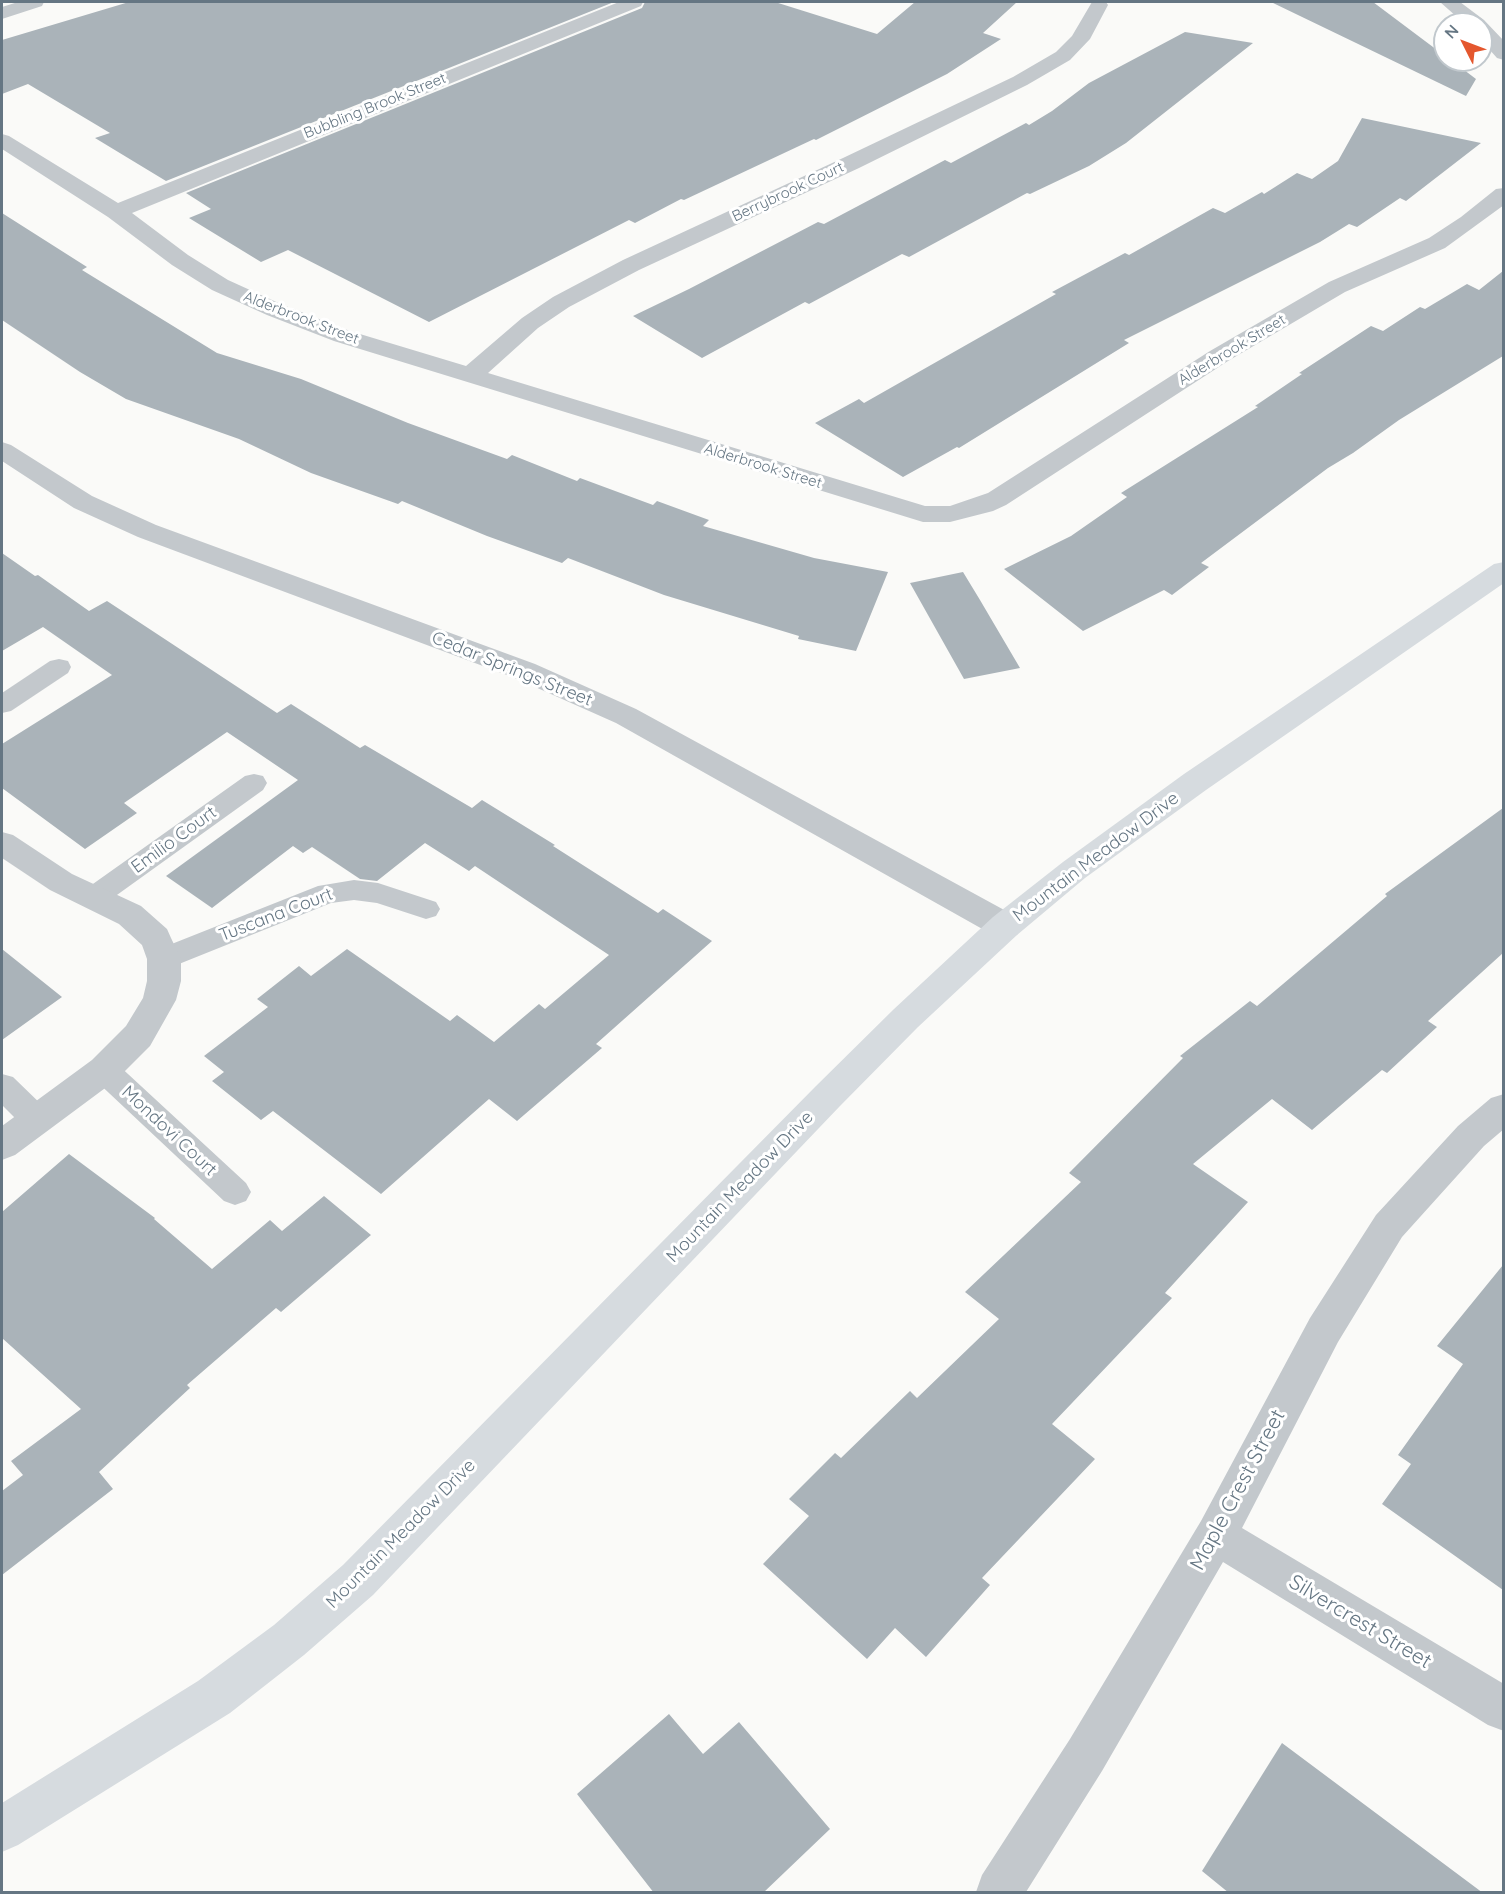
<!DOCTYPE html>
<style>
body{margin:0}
#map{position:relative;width:1505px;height:1894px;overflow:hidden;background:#fafaf8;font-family:Quicksand,sans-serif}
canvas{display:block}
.frame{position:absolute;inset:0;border:3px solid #657683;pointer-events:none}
.north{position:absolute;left:1433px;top:12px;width:60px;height:60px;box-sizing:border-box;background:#fff;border:2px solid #c1c8cd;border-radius:50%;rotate:312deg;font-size:16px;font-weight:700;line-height:24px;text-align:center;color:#657683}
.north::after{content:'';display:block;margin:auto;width:21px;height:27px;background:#e4572e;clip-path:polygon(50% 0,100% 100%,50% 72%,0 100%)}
</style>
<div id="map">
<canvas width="1505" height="1894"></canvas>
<div class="frame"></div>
<div class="north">N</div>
</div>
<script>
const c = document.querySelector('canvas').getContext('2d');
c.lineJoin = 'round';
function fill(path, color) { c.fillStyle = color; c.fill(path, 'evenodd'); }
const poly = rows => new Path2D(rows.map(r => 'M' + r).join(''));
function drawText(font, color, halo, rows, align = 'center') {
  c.font = font + ' Quicksand,sans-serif'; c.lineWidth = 6; c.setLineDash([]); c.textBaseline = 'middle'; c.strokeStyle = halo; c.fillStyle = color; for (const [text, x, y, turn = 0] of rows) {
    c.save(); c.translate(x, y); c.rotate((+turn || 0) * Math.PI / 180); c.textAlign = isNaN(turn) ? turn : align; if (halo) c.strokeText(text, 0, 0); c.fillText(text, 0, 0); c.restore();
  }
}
fill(poly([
 [129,2,614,2,166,181,95,138,110,133,28,84,2,94,2,40],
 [645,2,775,2,877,34,915,2,1017,2,983,33,1001,39,947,74,816,140,814,139,684,200,681,199,635,223,629,220,429,322,288,250,261,262,189,218,211,209,186,193,642,8],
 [1271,2,1373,2,1445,56,1445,60,1451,60,1476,79,1466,96],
 [1185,32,1253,43,1126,143,1089,166,1030,194,1027,193,909,257,902,254,809,304,805,302,702,358,633,316,689,289,818,222,824,224,945,160,951,163,1026,123,1029,125,1052,111,1089,83],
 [1362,118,1481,143,1406,201,1400,198,1357,227,1349,224,1320,242,1124,340,1129,343,959,448,957,447,903,477,815,423,859,399,864,403,1056,294,1052,292,1125,253,1129,255,1213,208,1225,213,1262,192,1264,194,1297,173,1312,179,1338,161],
 [2,213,87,267,82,270,217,353,301,379,408,423,507,459,512,455,577,481,580,478,653,505,657,501,709,520,703,526,814,558,888,572,856,651,798,639,799,636,664,595,568,558,562,563,487,536,402,501,398,504,311,473,239,439,126,399,80,372,2,320],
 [1503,271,1503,356,1399,420,1353,453,1328,468,1201,563,1209,567,1172,595,1164,590,1083,631,1004,569,1071,536,1127,497,1121,493,1258,407,1255,406,1302,374,1299,373,1371,326,1383,331,1420,307,1425,309,1467,284,1479,290],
 [2,553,35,576,38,575,89,611,107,601,277,713,291,704,360,748,365,745,472,808,482,800,555,845,553,846,658,913,663,909,712,941,596,1044,602,1048,517,1121,489,1099,381,1194,273,1111,261,1120,212,1081,224,1072,204,1056,268,1007,257,999,299,966,311,976,347,949,450,1021,457,1015,494,1042,539,1004,545,1009,609,955,475,866,469,871,425,843,377,881,360,879,312,847,303,853,293,846,212,908,166,876,298,780,227,732,124,803,137,813,85,849,2,788,2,744,112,675,43,627,2,651],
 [963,572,980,600,1020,668,964,679,910,583],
 [1503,808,1503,953,1428,1021,1437,1027,1387,1073,1382,1070,1312,1130,1272,1099,1193,1164,1248,1202,1165,1293,1172,1298,1052,1424,1095,1459,982,1578,990,1585,926,1657,895,1628,867,1659,763,1564,809,1516,789,1499,835,1453,841,1458,910,1391,917,1398,999,1319,965,1292,1081,1182,1069,1173,1183,1058,1180,1056,1250,1001,1257,1006,1387,896,1385,894],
 [2,949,62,997,2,1040],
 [69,1154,155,1218,154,1219,212,1269,270,1220,282,1231,324,1196,371,1235,281,1312,276,1308,187,1385,190,1388,99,1472,113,1489,2,1575,2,1491,23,1475,11,1461,81,1409,2,1338,2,1212],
 [1503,1265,1503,1590,1382,1504,1411,1464,1398,1455,1463,1364,1437,1346],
 [669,1714,703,1754,739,1722,830,1829,763,1893,654,1893,577,1794],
 [1282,1743,1483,1893,1229,1893,1202,1871]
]), '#aab3b9');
fill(poly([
 [59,659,68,661,71,667,68,673,11,711,2,713,2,693,50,661,59,659],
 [254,774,263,776,267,783,263,790,103,905,93,908,83,905,79,898,83,891,245,776,254,774],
 [354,880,378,883,436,902,440,909,436,916,426,919,377,903,354,900,331,903,164,970,154,967,150,959,154,951,318,886,354,880],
 [104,1058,115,1062,246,1183,251,1192,246,1201,235,1205,224,1201,93,1078,89,1070,93,1062,104,1058],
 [2,1074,13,1077,47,1110,51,1119,47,1128,36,1131,25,1128,2,1105,2,1074]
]), '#c3c8cc');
fill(poly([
 [18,2,44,2,42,6,2,19,2,7,18,2],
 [619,2,643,2,641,6,132,213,188,255,228,280,283,305,350,331,466,366,522,318,553,297,623,260,843,158,1013,77,1056,52,1072,36,1092,2,1106,2,1108,5,1090,39,1070,60,1027,85,859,168,639,270,569,307,538,328,488,373,925,506,950,506,988,493,1210,351,1329,282,1429,238,1461,217,1496,189,1504,188,1504,205,1445,248,1345,292,1228,361,1006,505,993,511,950,522,923,522,334,341,267,315,212,290,172,265,108,217,2,149,2,134,9,136,118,203,619,2],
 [1440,2,1460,2,1484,20,1504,41,1504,60,1497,58,1481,40,1481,24,1465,24,1440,2],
 [2,442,11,445,92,496,156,525,535,664,636,709,1017,917,1021,926,1017,935,1005,938,993,935,616,723,515,678,138,537,74,508,2,461,2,442],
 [2,832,13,835,72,874,141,906,167,929,171,938,181,959,181,981,176,1000,150,1046,116,1080,15,1155,2,1160,2,1126,92,1060,126,1026,143,998,147,981,147,959,142,945,119,924,50,890,2,858,2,832],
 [1504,1094,1504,1129,1484,1146,1402,1237,1338,1342,1242,1528,1504,1684,1504,1731,1488,1725,1223,1562,1102,1771,1026,1892,976,1892,982,1875,1070,1739,1201,1521,1310,1318,1376,1215,1458,1126,1491,1098,1504,1094]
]), '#c3c8cc');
fill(poly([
 [1504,562,1504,583,1206,790,1085,878,1017,935,918,1027,840,1106,373,1595,304,1655,230,1713,18,1845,2,1852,2,1803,198,1681,274,1625,343,1565,816,1086,894,1009,993,917,1063,862,1184,774,1494,564,1504,562]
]), '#d6dbdf');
drawText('15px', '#657683', '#fff', [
 ["Bubbling Brook Street",375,106,-22],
 ["Berrybrook Court",788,192,-25],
 ["Alderbrook Street",301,318,21],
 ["Alderbrook Street",1232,350,-31],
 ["Alderbrook Street",763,466,17]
]);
drawText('18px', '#657683', '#fff', [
 ["Cedar Springs Street",512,669,22],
 ["Emilio Court",174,840,-36],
 ["Mountain Meadow Drive",1096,857,-37],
 ["Tuscana Court",276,915,-21],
 ["Mondovi Court",169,1131,43],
 ["Mountain Meadow Drive",740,1187,-46],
 ["Mountain Meadow Drive",401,1534,-45]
]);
drawText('21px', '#657683', '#fff', [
 ["Maple Crest Street",1238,1490,-62],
 ["Silvercrest Street",1360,1622,31]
]);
</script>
